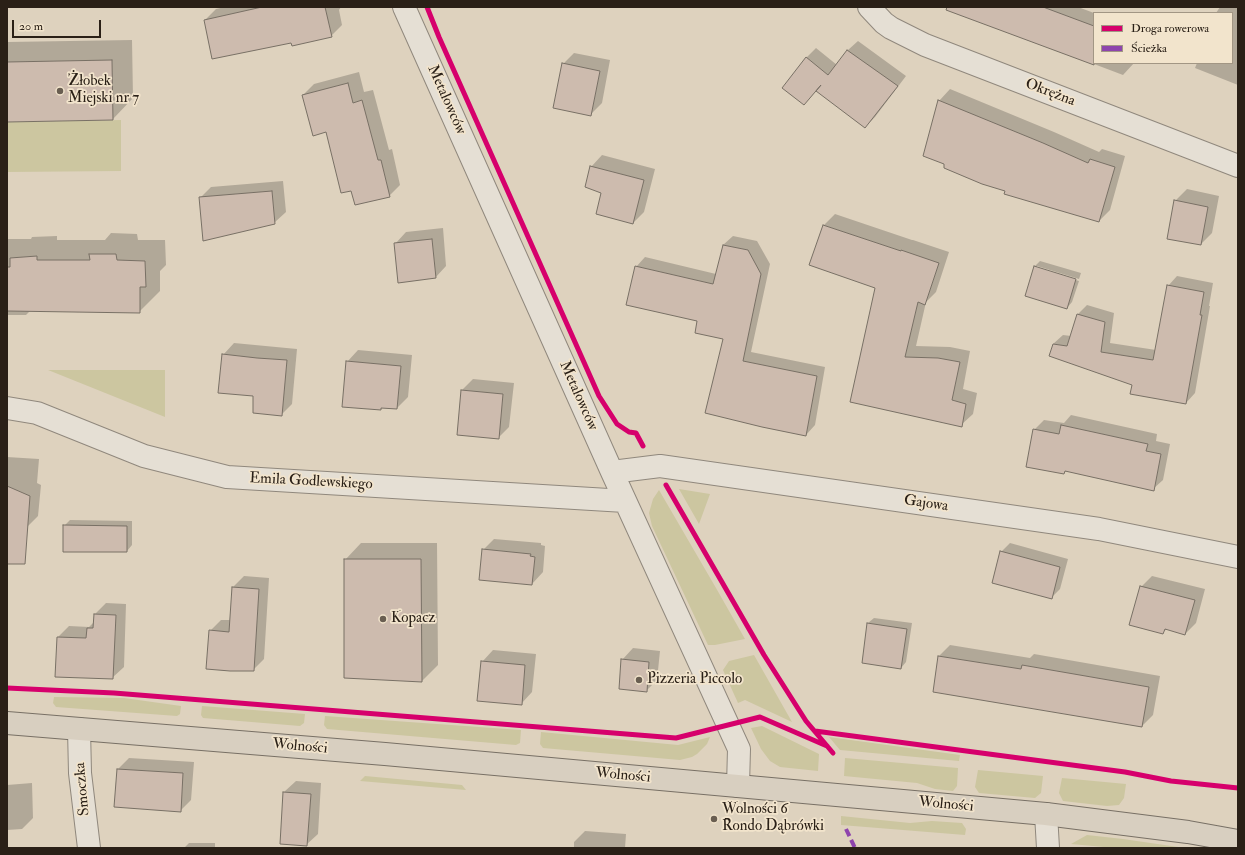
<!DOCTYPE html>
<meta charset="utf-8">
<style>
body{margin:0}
#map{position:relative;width:1245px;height:855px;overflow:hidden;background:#ded2be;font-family:"IM FELL Double Pica",serif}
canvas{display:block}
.frame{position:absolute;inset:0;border:8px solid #2a2017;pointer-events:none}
.legend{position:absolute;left:1093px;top:12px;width:140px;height:52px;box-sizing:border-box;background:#f2e4cc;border:1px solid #a29684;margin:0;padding:5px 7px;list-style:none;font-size:12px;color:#2a2017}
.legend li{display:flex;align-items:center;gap:8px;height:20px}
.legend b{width:20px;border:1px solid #a29684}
.scale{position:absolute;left:12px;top:20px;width:89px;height:18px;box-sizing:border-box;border:2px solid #2a2017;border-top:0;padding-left:5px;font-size:12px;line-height:14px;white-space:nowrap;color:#2a2017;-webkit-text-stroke:3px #f2e4cc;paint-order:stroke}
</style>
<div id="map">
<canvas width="1245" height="855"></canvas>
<div class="frame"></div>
<ul class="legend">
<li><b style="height:5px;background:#d6006c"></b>Droga rowerowa</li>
<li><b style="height:5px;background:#8e44ad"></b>Ścieżka</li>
</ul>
<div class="scale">20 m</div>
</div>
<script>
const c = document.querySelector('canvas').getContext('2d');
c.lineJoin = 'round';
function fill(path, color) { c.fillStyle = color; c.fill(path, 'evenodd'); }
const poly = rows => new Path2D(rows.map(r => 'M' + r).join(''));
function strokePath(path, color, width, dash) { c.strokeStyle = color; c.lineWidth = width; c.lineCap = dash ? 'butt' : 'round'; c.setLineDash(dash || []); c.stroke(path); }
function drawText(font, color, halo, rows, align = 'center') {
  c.font = font + ' "IM FELL Double Pica",serif'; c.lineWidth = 3.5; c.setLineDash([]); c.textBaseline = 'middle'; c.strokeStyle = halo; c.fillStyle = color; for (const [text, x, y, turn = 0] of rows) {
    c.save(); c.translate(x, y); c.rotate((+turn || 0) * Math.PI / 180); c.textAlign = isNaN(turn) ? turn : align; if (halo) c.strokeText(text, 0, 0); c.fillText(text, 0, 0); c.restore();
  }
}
fill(poly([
 [121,120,121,171,7,172,7,122],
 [48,370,165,370,165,417],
 [679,489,710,494,699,524],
 [659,490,716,588,745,639,715,645,708,645,652,526,649,513,653,499],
 [754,655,792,722,745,700,738,703,723,670,729,661],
 [54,697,124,698,181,706,180,714,177,716,56,707,53,703],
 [202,706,305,714,304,723,300,726,203,718,201,715],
 [325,716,521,730,520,743,516,745,327,729,324,725],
 [762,726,819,754,818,771,780,767,770,761,761,749,751,728],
 [541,732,678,745,710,737,707,744,697,754,692,757,680,760,543,748,540,744],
 [829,737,960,755,959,761,840,750],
 [845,758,958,768,957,786,953,791,935,789,917,783,844,776],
 [978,770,1043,776,1041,793,1035,798,979,793,975,787],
 [365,776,462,785,466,790,360,781],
 [1062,778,1126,784,1124,798,1119,805,1107,806,1063,801,1059,793],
 [841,816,910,823,932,821,962,823,966,829,965,835,841,825],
 [1087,835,1123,839,1185,848,1115,848,1071,844]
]), '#ccc6a0');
fill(poly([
 [225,7,341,7,339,10,342,25,331,36,292,41,205,20,216,9],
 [964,7,1078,7,1094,13,1094,63,1134,63,1123,75,962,14],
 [1220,7,1238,7,1238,85,1195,68,1197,63,1232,63,1232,13,1216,13],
 [132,40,133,98,113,119,7,121,7,42],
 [858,41,906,76,875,117,865,127,817,90,804,104,806,58,816,48,837,65,848,50],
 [574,53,610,60,602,103,590,115,563,64],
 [359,72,364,92,373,90,389,150,392,149,400,185,389,196,352,190,327,131,303,95,314,84],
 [950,89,1054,132,1099,152,1102,149,1125,156,1110,210,1099,221,1006,190,939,101],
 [602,155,655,169,644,212,633,223,602,192,591,167],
 [283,181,286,212,274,223,200,198,211,187],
 [1187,189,1219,196,1212,233,1201,244,1175,201],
 [835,214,912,240,913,240,949,252,936,292,926,302,916,346,950,347,970,351,963,389,977,393,973,414,961,425,851,402,876,287,810,265,824,225],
 [443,228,446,266,435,278,395,244,406,232],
 [111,233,137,234,138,240,165,240,166,265,160,271,160,291,139,312,30,311,26,315,7,315,7,239,31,239,32,237,57,236,57,240,105,240],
 [733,236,757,241,770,264,751,352,825,367,815,425,806,435,763,426,724,338,699,320,636,267,645,257,716,274,723,245],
 [1040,261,1081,273,1079,279,1037,266,1037,268,1079,281,1072,302,1067,308,1035,266],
 [1177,276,1213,283,1209,306,1210,306,1195,393,1186,403,1133,384,1053,344,1063,335,1071,336,1078,314,1087,305,1114,313,1110,343,1156,350,1168,286],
 [234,343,297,349,292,404,281,415,254,396,223,355],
 [358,350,412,355,408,397,397,408,383,407,381,409,347,362],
 [473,379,514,383,509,427,498,438,462,390],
 [1071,415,1157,434,1156,441,1170,444,1163,480,1153,489,1066,471,1064,473,1034,430,1044,420,1064,423],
 [7,457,39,459,37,483,41,485,38,516,27,527,7,526],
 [70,520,132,521,132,545,127,551,64,526],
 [494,539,541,543,541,545,545,546,543,572,532,584,483,550],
 [361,543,437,543,438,665,422,681,345,560],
 [1010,543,1068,559,1060,589,1051,598,1001,552],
 [244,576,269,578,264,659,253,670,210,631,221,620,231,620,233,587],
 [1152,576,1205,589,1196,623,1185,634,1167,629,1163,632,1141,587],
 [106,603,126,604,124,667,112,678,58,637,69,626,89,627,94,622,95,614],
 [874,618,912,623,906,662,901,668,868,623],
 [950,645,1030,658,1034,654,1160,676,1153,715,1142,726,939,656],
 [633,648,660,651,657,680,646,691,622,660],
 [493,650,536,654,532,692,521,704,482,662],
 [129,758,194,762,191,800,180,811,118,769],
 [296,781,321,783,318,834,306,845,281,843,284,792],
 [32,783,33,818,22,829,7,830,7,785],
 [585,831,626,834,625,848,574,848,574,842],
 [189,843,215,843,215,848,184,848]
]), '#0003');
const building = poly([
 [262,7,325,7,332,37,292,46,291,43,212,59,204,20,262,7],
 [947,7,1043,7,1094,26,1094,65,946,10,947,7],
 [847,50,898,86,865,128,816,91,821,85,804,105,782,88,806,57,828,75,847,50],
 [112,60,113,120,7,122,7,62,112,60],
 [562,63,600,71,591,116,553,108,562,63],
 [348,83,353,103,362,100,378,160,381,160,390,197,355,205,351,191,341,193,326,132,313,136,302,95,348,83],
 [938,100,1043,143,1088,163,1090,159,1115,167,1099,222,1004,194,1005,191,982,184,944,168,944,164,923,156,938,100],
 [590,166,644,180,633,224,596,214,601,193,585,187,590,166],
 [272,191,275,224,203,241,199,197,272,191],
 [1174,200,1208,207,1201,245,1167,239,1174,200],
 [823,225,901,251,901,250,939,263,925,305,918,302,905,357,938,358,960,362,952,400,966,404,962,427,850,402,875,288,809,265,823,225],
 [432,239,436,278,398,283,394,243,432,239],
 [723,245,748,250,761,274,743,361,817,376,806,436,762,427,705,413,723,339,695,333,697,321,626,305,635,266,713,284,723,245],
 [89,254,116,254,117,260,145,261,146,287,140,287,140,313,7,311,7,267,10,267,10,258,37,256,37,260,90,260,89,254],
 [1034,266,1076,279,1067,309,1025,296,1034,266],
 [1167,285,1204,292,1200,315,1202,315,1186,404,1130,394,1132,385,1049,356,1053,344,1067,346,1077,314,1105,322,1101,352,1153,360,1167,285],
 [222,354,257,358,287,360,282,416,253,413,253,396,218,393,222,354],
 [346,361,401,366,397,409,381,408,381,410,342,407,346,361],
 [461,390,503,394,499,439,457,435,461,390],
 [1061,425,1148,444,1146,451,1161,454,1154,491,1065,471,1064,474,1026,467,1033,429,1059,434,1061,425],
 [7,486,30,496,25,564,7,564,7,486],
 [63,525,127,526,127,552,63,552,63,525],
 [482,549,531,554,530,556,535,557,532,585,479,580,482,549],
 [1000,551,1060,567,1052,599,992,583,1000,551],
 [344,559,421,559,422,682,344,678,344,559],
 [1140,586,1195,600,1185,635,1165,629,1163,634,1129,625,1140,586],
 [232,587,259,589,254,671,230,671,206,669,209,630,229,632,232,587],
 [94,614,116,615,113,679,55,677,57,637,86,638,87,628,93,628,94,614],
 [867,623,907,629,901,669,862,663,867,623],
 [938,656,1021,669,1022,665,1149,687,1142,727,933,692,938,656],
 [621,659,649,662,647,692,619,689,621,659],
 [481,661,525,665,522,705,477,701,481,661],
 [117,769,183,773,181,812,114,807,117,769],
 [283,792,311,794,307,846,280,844,283,792]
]);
fill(building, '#cdbbae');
strokePath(building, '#787065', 1);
const minor = poly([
 [404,7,612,472,739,749,738,786],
 [869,7,884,23,891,28,925,45,1238,166],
 [7,408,37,413,144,456,227,477,625,501],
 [612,472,660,466,1099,529,1238,557],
 [79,729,80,773,89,848],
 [1046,814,1048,848]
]);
const major = poly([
 [7,723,385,754,1046,814,1188,832,1238,841]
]);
strokePath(minor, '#90887d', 24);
strokePath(major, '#787065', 24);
strokePath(minor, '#e5dfd4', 22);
strokePath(major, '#d8cfc0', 22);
strokePath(poly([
 [846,829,855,848]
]), '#8e44ad', 4, [8, 4]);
strokePath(poly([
 [427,7,439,37,599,396,617,424,629,432,636,433,643,446],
 [666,485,764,655,806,721,833,753],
 [7,688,114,693,676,738,760,717,827,746],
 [815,731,1125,772,1171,781,1238,788]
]), '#d6006c', 5);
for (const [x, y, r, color] of [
 [60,91,4,"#695e51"],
 [383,619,4,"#695e51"],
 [639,680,4,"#695e51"],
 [714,819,4,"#695e51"]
]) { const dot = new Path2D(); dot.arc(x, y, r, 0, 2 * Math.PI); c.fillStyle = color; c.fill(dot); strokePath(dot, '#f2e4cc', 1.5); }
drawText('15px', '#2a2017', '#f2e4cc', [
 ["Żłobek",68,82],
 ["Miejski nr 7",68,99],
 ["Kopacz",391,619],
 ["Pizzeria Piccolo",647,680],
 ["Wolności 6",722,810],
 ["Rondo Dąbrówki",722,827]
], 'left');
drawText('15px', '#2a2017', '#f2e4cc', [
 ["Okrężna",1050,93,21],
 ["Metalowców",446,100,66],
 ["Metalowców",578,396,66],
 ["Emila Godlewskiego",311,482,3],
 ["Gajowa",926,504,8],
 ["Wolności",300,747,5],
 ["Wolności",623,776,5],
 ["Smoczka",83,789,-95],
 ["Wolności",946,805,5]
]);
</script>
